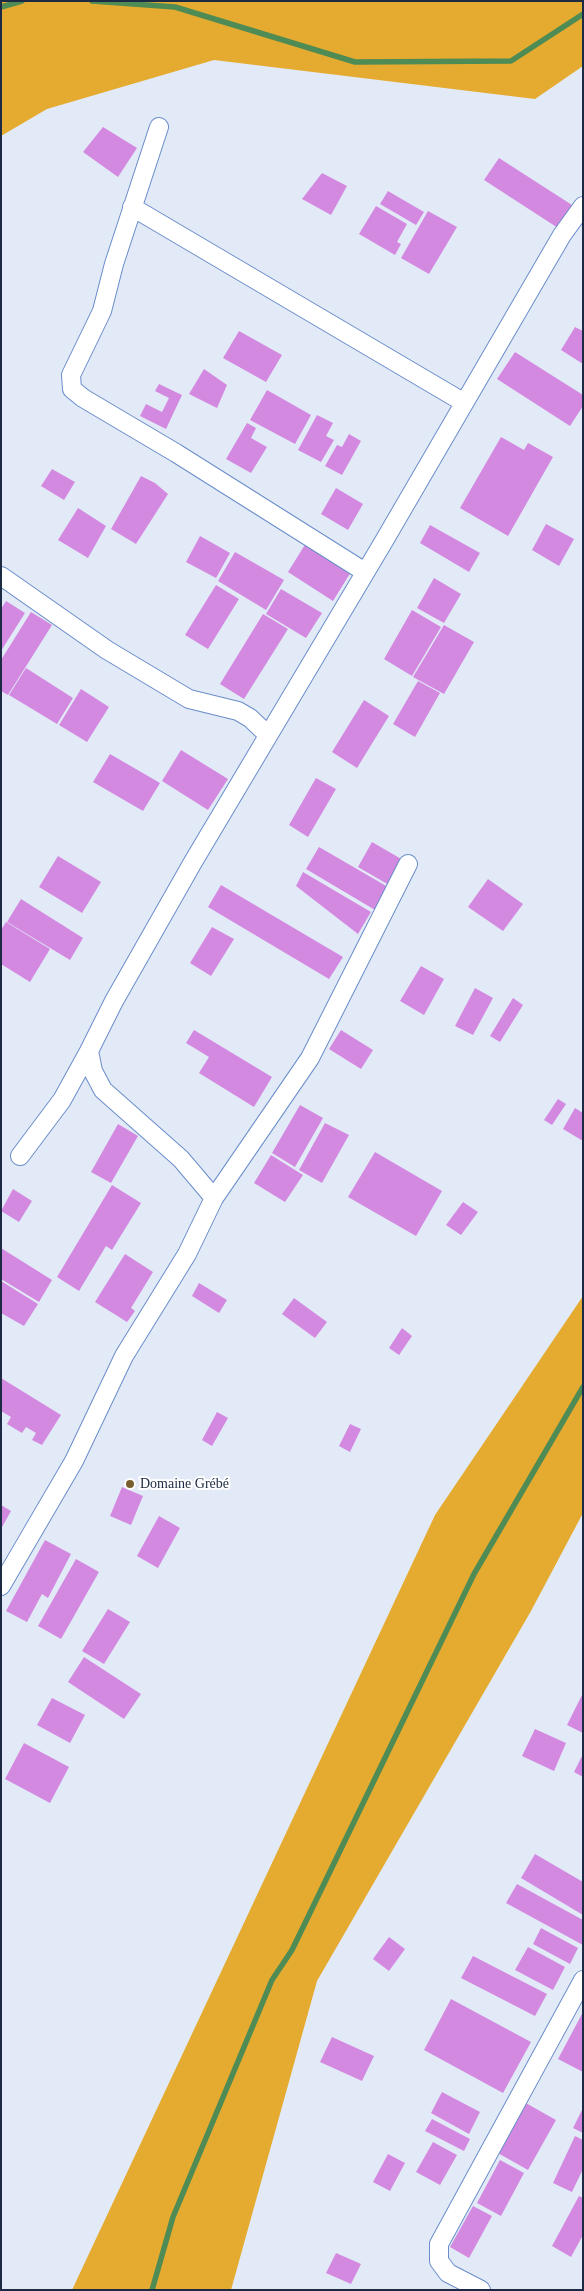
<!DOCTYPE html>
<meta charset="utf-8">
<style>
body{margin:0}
#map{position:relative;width:584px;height:2291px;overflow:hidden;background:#e2eaf7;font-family:"Times New Roman",serif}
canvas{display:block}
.frame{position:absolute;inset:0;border:2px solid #1c2a43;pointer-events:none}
</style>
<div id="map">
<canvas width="584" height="2291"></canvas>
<div class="frame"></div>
</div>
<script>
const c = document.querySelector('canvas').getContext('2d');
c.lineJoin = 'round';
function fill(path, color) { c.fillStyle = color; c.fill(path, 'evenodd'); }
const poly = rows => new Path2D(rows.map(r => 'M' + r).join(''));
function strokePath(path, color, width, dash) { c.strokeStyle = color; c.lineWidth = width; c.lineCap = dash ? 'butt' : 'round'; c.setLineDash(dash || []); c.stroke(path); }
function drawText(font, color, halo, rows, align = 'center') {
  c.font = font + ' "Times New Roman",serif'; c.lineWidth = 4; c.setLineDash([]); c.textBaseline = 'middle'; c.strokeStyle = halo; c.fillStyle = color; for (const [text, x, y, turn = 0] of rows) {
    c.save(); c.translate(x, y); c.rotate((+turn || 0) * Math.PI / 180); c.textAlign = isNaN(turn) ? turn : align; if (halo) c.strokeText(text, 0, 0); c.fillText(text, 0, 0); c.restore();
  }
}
fill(poly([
 [1,1,583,1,583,66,535,99,214,60,47,109,1,136],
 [583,1296,583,1513,531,1611,317,1981,231,2290,72,2290,435,1515]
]), '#e5ab30');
strokePath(poly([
 [92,1,175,7,355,62,511,61,583,14],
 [1,7,22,1],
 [152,2290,173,2217,272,1980,292,1950,474,1574,583,1387]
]), '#4f8b54', 5.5);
fill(poly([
 [103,127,137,148,118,177,83,152],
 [499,158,572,205,558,228,484,180],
 [322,173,347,186,331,215,302,199],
 [388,191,424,212,416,225,380,204],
 [376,206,407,224,397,242,401,244,395,255,359,234],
 [428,211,457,227,429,274,401,258],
 [575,327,583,331,583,364,561,350],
 [239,331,282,355,266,382,223,358],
 [515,352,583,395,583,406,570,426,497,379],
 [204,369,227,385,217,408,189,394],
 [159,384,182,395,166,429,140,416,146,404,162,412,169,398,155,391],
 [267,390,311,415,295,444,250,420],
 [317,415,333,423,326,436,334,440,321,462,298,450],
 [247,423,256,428,251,438,267,447,251,473,226,459],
 [349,434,361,441,342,475,325,466,337,445,342,447],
 [501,437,524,450,528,443,553,457,508,536,460,508],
 [52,469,75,482,64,500,41,486],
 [141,476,155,483,168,494,136,544,111,529],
 [336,488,363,504,348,530,321,514],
 [78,508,106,526,88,558,58,540],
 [546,524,574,539,559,566,532,550],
 [430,525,480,553,469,572,420,543],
 [200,536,230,553,216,578,186,562],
 [306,543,351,572,333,601,288,572],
 [235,552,284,580,266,610,218,581],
 [434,578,461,594,444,623,417,608],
 [216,585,239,599,208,649,185,635],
 [281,589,322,613,306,638,266,614],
 [6,601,25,613,1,651,1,609],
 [412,610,441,627,412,676,384,659],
 [31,612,52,625,8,695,1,691,1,660],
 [263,614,288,629,244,699,220,684],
 [444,625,474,642,444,694,413,677],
 [26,668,73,698,57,724,9,695],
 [418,681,440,693,415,737,393,724],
 [81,689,109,707,87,742,59,725],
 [364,700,389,716,357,768,332,752],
 [181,750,228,779,208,810,162,781],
 [110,754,160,783,143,811,93,782],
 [316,778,336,789,308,837,289,825],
 [372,842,403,860,389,885,358,867],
 [319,847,388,887,375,910,306,869],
 [58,856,101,882,82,913,39,887],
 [303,872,371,912,358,934,296,886],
 [488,879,523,904,503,931,468,907],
 [221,885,343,957,329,979,208,907],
 [21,899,83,938,70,960,7,922],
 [6,922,50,949,30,982,1,964,1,930],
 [212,927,234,939,211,976,190,963],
 [421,966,444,979,424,1015,400,1001],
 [475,988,493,998,473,1035,455,1026],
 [513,998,523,1005,500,1042,490,1036],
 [194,1030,272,1077,254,1107,199,1073,209,1057,186,1043],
 [341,1030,373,1050,361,1069,329,1049],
 [558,1099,566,1104,552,1125,544,1120],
 [300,1105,323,1118,295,1167,272,1153],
 [575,1108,583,1113,583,1141,563,1129],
 [325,1123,349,1135,322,1183,299,1170],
 [118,1124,138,1136,111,1183,91,1172],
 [375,1152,442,1191,416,1236,348,1197],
 [271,1155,303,1175,285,1202,254,1183],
 [112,1185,141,1203,112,1250,106,1246,79,1291,57,1277],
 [13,1189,32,1201,19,1222,1,1211],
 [463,1202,478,1212,461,1235,446,1225],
 [1,1248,52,1280,39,1302,1,1279],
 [125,1254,153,1272,131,1308,135,1311,127,1322,95,1302],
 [1,1281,38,1304,24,1326,1,1313],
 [199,1283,227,1300,219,1313,192,1296],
 [294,1298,327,1322,315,1338,282,1314],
 [402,1328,412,1336,399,1355,389,1348],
 [1,1378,61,1415,42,1445,32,1440,36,1433,26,1427,22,1433,7,1424,11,1417,1,1411],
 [217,1412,228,1418,212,1446,202,1440],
 [350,1424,361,1429,350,1452,339,1446],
 [122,1487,143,1496,131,1525,110,1516],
 [1,1505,11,1511,1,1529],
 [159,1516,180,1528,158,1568,137,1556],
 [45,1540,71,1554,48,1598,42,1594,27,1622,6,1611],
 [76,1559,99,1572,61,1639,38,1626],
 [108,1609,130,1622,104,1664,82,1651],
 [84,1657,141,1694,124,1719,68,1682],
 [583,1693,583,1733,567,1725],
 [52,1698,85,1715,70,1743,37,1725],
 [535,1729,566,1743,554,1771,522,1756],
 [24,1743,69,1767,50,1803,5,1779],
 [583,1754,583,1777,574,1772],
 [535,1854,583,1882,583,1915,521,1878],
 [517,1884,583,1920,583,1945,506,1903],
 [541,1928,578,1948,570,1964,533,1944],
 [389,1937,405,1949,389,1971,373,1959],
 [528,1947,565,1967,553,1990,515,1970],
 [473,1956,547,1994,535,2016,461,1978],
 [451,1999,531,2042,503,2093,424,2050],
 [583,2012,583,2072,558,2059],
 [332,2037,374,2056,362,2081,320,2062],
 [442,2092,480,2112,469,2134,431,2113],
 [524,2102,556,2120,528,2170,496,2152],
 [583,2108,583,2133,573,2128],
 [432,2119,470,2139,464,2151,425,2131],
 [575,2136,583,2140,583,2169,572,2192,553,2183],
 [433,2142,457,2155,440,2185,416,2172],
 [388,2154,405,2163,390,2191,373,2182],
 [500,2160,524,2173,501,2216,477,2203],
 [579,2196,583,2198,583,2235,571,2257,552,2246],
 [473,2206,492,2216,469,2258,450,2247],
 [336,2253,361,2264,351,2284,326,2273]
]), '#d489e1');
const minor = poly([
 [159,127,114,264,102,311,71,375,72,389,83,398,176,453,365,572],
 [132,207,463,402],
 [1,576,107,650,189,699,238,711,250,718,268,735],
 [20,1156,62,1100,89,1051],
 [214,1198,310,1058,408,864],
 [1,1586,74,1461,124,1356,187,1254,214,1198,181,1159,103,1090,93,1071,89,1051,114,1001,193,862,384,541,562,235,583,206],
 [481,2290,448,2273,439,2261,439,2244,583,1980]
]);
strokePath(minor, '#6a8dca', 20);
strokePath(minor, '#fff', 18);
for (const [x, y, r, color] of [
 [130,1484,5,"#785f30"]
]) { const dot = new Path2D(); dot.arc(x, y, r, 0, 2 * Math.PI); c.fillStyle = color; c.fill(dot); strokePath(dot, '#fff', 2); }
drawText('14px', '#1c2a43', '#fff', [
 ["Domaine Grébé",140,1484]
], 'left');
</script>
